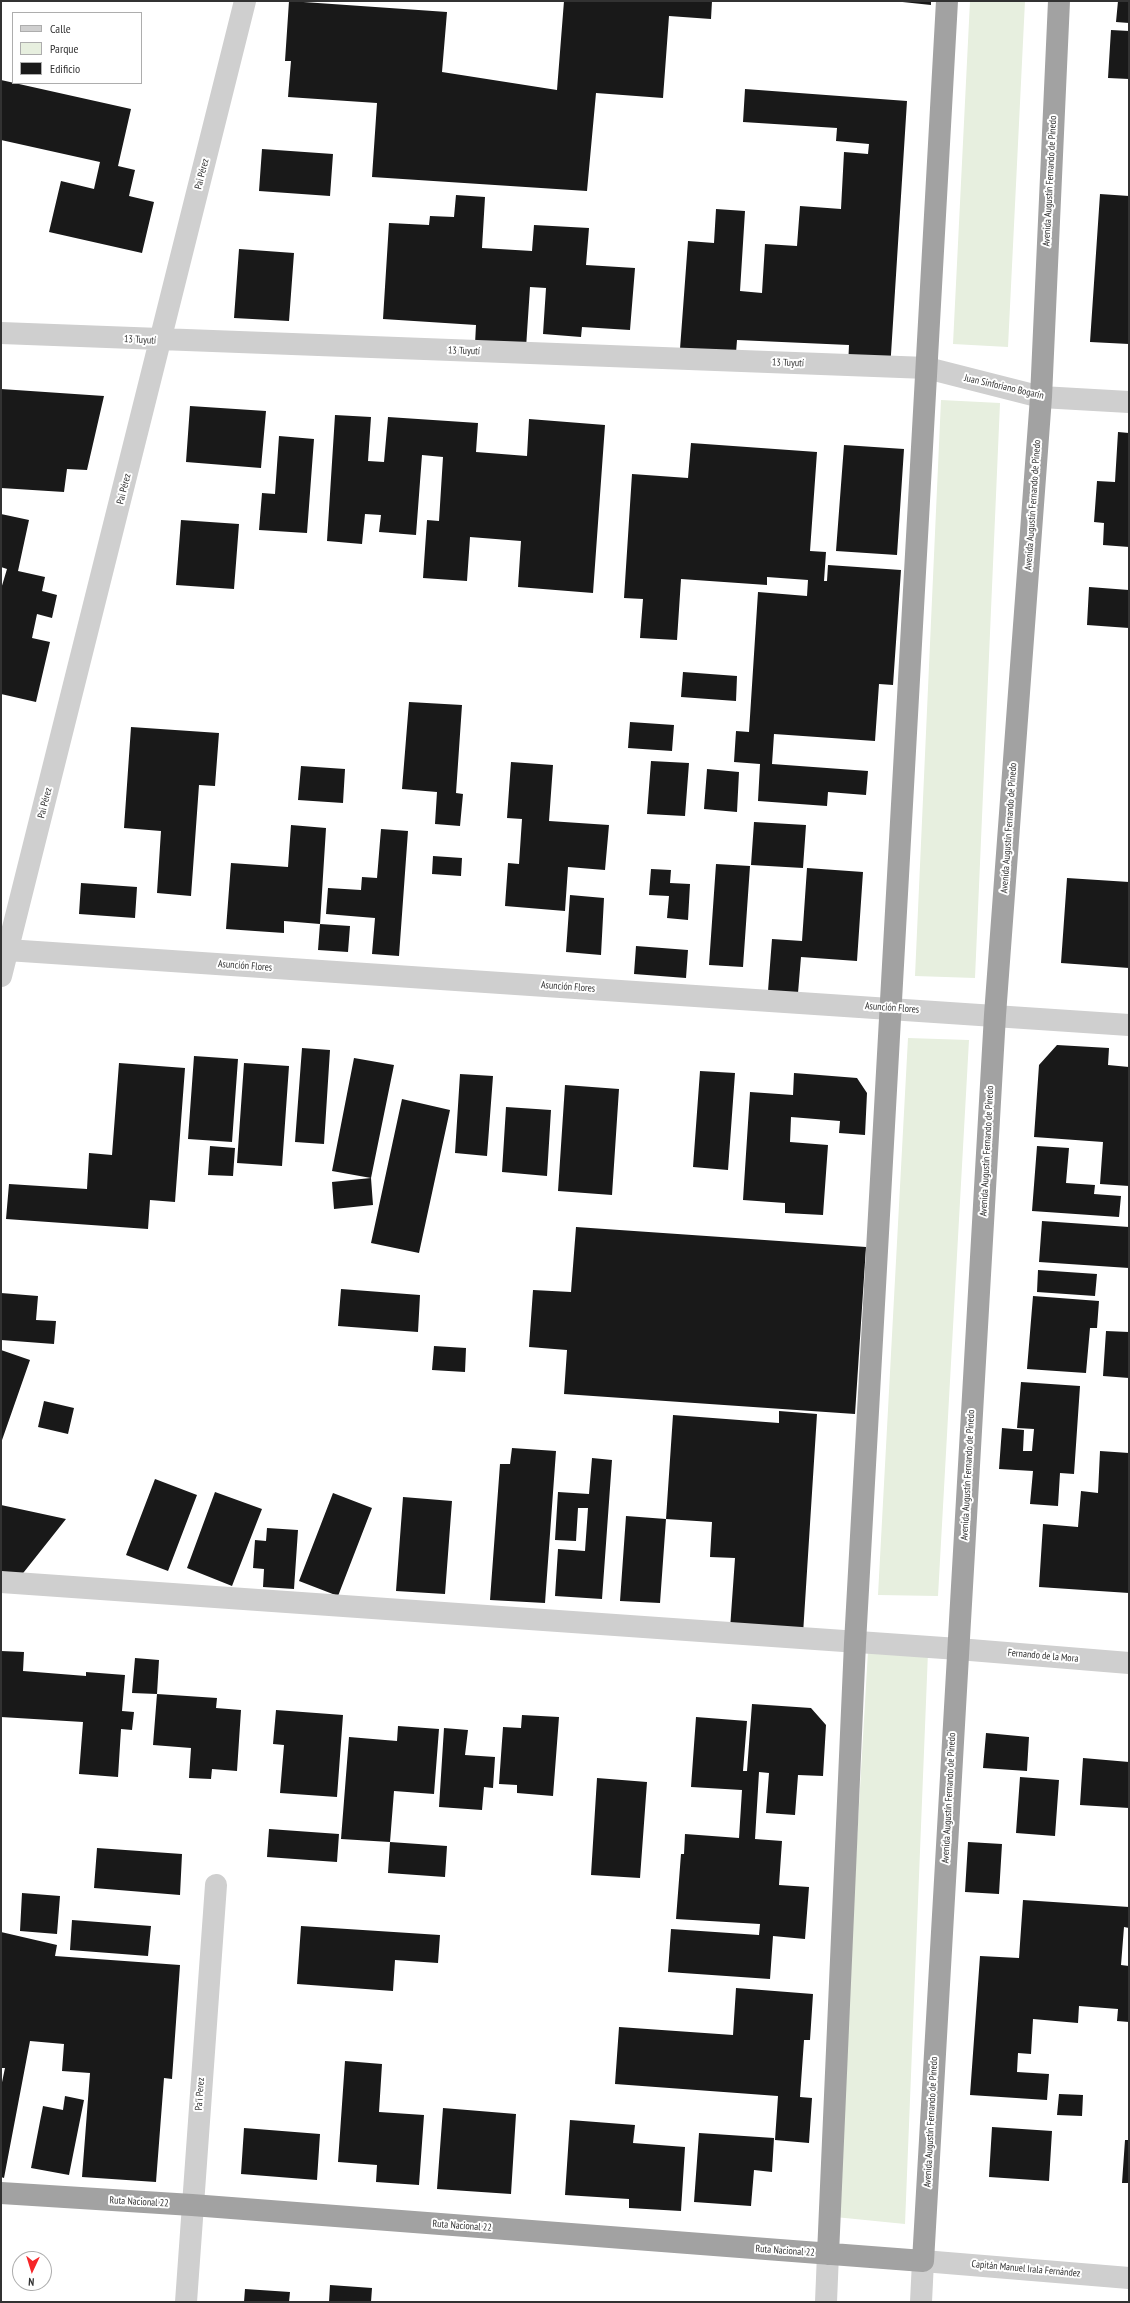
<!DOCTYPE html>
<meta charset="utf-8">
<style>
body{margin:0}
#map{position:relative;width:1130px;height:2303px;overflow:hidden;background:#fff;font-family:"PT Sans Narrow",sans-serif}
canvas{display:block}
.frame{position:absolute;inset:0;border:2px solid #323232;pointer-events:none}
.legend{position:absolute;left:12px;top:12px;width:130px;height:72px;box-sizing:border-box;background:#fff;border:1px solid #adadad;margin:0;padding:5px 7px;list-style:none;font-size:12px;color:#323232}
.legend li{display:flex;align-items:center;gap:8px;height:20px}
.legend b{width:20px;border:1px solid #adadad}
.north{position:absolute;left:12px;top:2251px;width:40px;height:40px;box-sizing:border-box;background:#fff;border:1px solid #adadad;border-radius:50%;rotate:184deg;font-size:11px;font-weight:700;line-height:16px;text-align:center;color:#323232}
.north::after{content:'';display:block;margin:auto;width:14px;height:18px;background:#f62629;clip-path:polygon(50% 0,100% 100%,50% 72%,0 100%)}
</style>
<div id="map">
<canvas width="1130" height="2303"></canvas>
<div class="frame"></div>
<ul class="legend">
<li><b style="height:5px;background:#cfcfcf"></b>Calle</li>
<li><b style="height:11px;background:#e7efdf"></b>Parque</li>
<li><b style="height:11px;background:#191919"></b>Edificio</li>
</ul>
<div class="north">N</div>
</div>
<script>
const c = document.querySelector('canvas').getContext('2d');
c.lineJoin = 'round';
function fill(path, color) { c.fillStyle = color; c.fill(path, 'evenodd'); }
const poly = rows => new Path2D(rows.map(r => 'M' + r).join(''));
function strokePath(path, color, width, dash) { c.strokeStyle = color; c.lineWidth = width; c.lineCap = dash ? 'butt' : 'round'; c.setLineDash(dash || []); c.stroke(path); }
function drawText(font, color, halo, rows, align = 'center') {
  c.font = font + ' "PT Sans Narrow",sans-serif'; c.lineWidth = 4; c.setLineDash([]); c.textBaseline = 'middle'; c.strokeStyle = halo; c.fillStyle = color; for (const [text, x, y, turn = 0] of rows) {
    c.save(); c.translate(x, y); c.rotate((+turn || 0) * Math.PI / 180); c.textAlign = isNaN(turn) ? turn : align; if (halo) c.strokeText(text, 0, 0); c.fillText(text, 0, 0); c.restore();
  }
}
fill(poly([
 [970,1,1025,1,1008,347,953,344],
 [941,400,1000,403,975,978,915,976],
 [908,1038,969,1040,938,1596,878,1595],
 [868,1651,928,1652,905,2224,835,2217]
]), '#e7efdf');
fill(poly([
 [289,1,447,12,442,72,557,90,564,1,712,1,711,19,669,16,663,98,596,93,587,191,372,177,377,103,288,97,291,61,285,61],
 [893,1,931,1,931,5],
 [1118,1,1129,1,1129,23,1116,22],
 [1111,30,1129,31,1129,79,1108,78],
 [1,80,131,109,118,166,135,170,129,196,154,202,142,253,49,232,61,181,94,189,100,162,1,140],
 [745,89,907,101,890,370,848,367,849,345,737,340,736,353,680,349,688,241,714,243,716,209,745,211,740,291,762,293,765,244,797,246,800,206,841,209,844,152,868,154,869,144,836,141,837,128,743,122],
 [262,149,333,154,330,196,259,191],
 [1100,194,1129,196,1129,344,1090,342],
 [456,195,485,197,482,248,532,251,534,225,589,228,586,265,635,268,630,330,582,327,581,337,543,334,546,288,530,287,526,348,475,344,476,325,383,319,389,223,429,225,430,216,454,217],
 [239,249,294,253,289,321,234,318],
 [1,389,104,396,87,470,67,469,64,492,1,488],
 [190,406,266,411,261,468,186,462],
 [335,415,371,417,368,461,384,462,388,417,478,423,476,452,527,456,529,419,605,425,593,593,518,587,521,541,470,537,467,581,423,578,427,520,439,521,443,457,422,455,416,535,379,532,381,515,365,514,362,544,327,541],
 [1118,432,1129,433,1129,547,1103,545,1104,523,1094,522,1097,481,1115,482],
 [279,436,314,439,307,533,259,530,262,493,275,494],
 [691,443,817,452,810,551,826,552,824,581,827,581,828,565,901,570,893,685,879,684,875,741,774,734,772,764,868,771,866,795,828,792,827,806,758,801,760,764,734,762,736,731,749,732,758,592,807,596,808,580,767,577,767,585,681,579,677,640,640,638,643,599,624,598,632,474,688,478],
 [844,445,904,449,897,555,836,551],
 [1,514,29,520,18,571,45,577,42,591,57,595,52,618,37,614,32,638,50,642,36,702,1,694,1,589,7,569,1,567],
 [181,520,239,524,234,589,176,585],
 [1089,587,1129,590,1129,628,1087,625],
 [683,672,737,676,736,701,681,697],
 [409,702,462,705,456,793,463,794,460,826,435,824,437,792,402,789],
 [630,722,674,725,672,751,628,748],
 [131,727,219,733,215,786,199,785,191,896,157,893,161,831,124,828],
 [651,761,689,763,685,816,647,814],
 [511,762,553,765,549,821,609,825,605,870,568,867,565,911,505,906,508,863,519,864,522,819,507,818],
 [301,766,345,769,343,803,298,800],
 [707,769,739,772,737,812,704,809],
 [754,822,806,825,803,868,751,865],
 [291,825,326,828,320,924,284,921,284,933,226,929,231,863,288,867],
 [381,829,408,831,399,956,372,954,375,918,326,914,328,888,361,890,362,877,377,878],
 [433,856,462,858,461,876,432,874],
 [716,864,750,866,743,967,709,965],
 [807,868,863,872,857,961,801,957,798,993,768,991,772,939,802,941],
 [651,869,671,870,670,883,690,884,688,920,667,918,669,896,649,895],
 [1067,878,1129,882,1129,968,1061,963],
 [81,883,137,887,135,918,79,914],
 [570,895,604,898,601,955,566,952],
 [320,924,350,926,348,952,318,950],
 [636,946,688,950,686,978,634,974],
 [1057,1045,1109,1048,1108,1065,1129,1067,1129,1186,1100,1184,1103,1142,1034,1137,1039,1065],
 [302,1048,330,1050,324,1144,295,1142],
 [194,1056,238,1059,232,1142,188,1139],
 [354,1058,394,1065,371,1178,332,1171],
 [119,1063,185,1068,175,1202,150,1200,148,1229,6,1219,9,1184,87,1189,89,1153,112,1155],
 [244,1063,289,1066,282,1166,237,1163],
 [700,1071,735,1073,728,1170,693,1167],
 [794,1073,857,1078,867,1093,865,1135,839,1133,840,1121,791,1117,790,1142,828,1145,823,1215,785,1213,785,1203,743,1200,750,1092,793,1095],
 [460,1074,493,1076,487,1156,455,1153],
 [565,1085,619,1089,612,1195,558,1191],
 [402,1099,450,1110,419,1253,371,1243],
 [506,1107,551,1110,547,1176,502,1172],
 [210,1146,235,1148,233,1176,208,1175],
 [1037,1146,1069,1148,1066,1183,1095,1185,1094,1194,1121,1196,1119,1217,1032,1211],
 [371,1178,373,1205,334,1209,332,1182],
 [1042,1221,1129,1227,1129,1268,1039,1262],
 [576,1227,866,1247,855,1414,564,1394,567,1350,529,1347,533,1290,571,1292],
 [1038,1270,1097,1274,1095,1296,1037,1292],
 [341,1289,420,1295,418,1332,338,1326],
 [1,1293,38,1296,36,1320,56,1321,54,1344,1,1340],
 [1033,1296,1099,1301,1097,1328,1090,1328,1086,1373,1027,1369],
 [1106,1331,1129,1332,1129,1378,1103,1376],
 [434,1346,466,1348,465,1372,432,1370],
 [1,1350,30,1360,1,1443],
 [1021,1382,1080,1386,1074,1474,1060,1473,1058,1506,1030,1504,1033,1471,999,1469,1002,1428,1024,1430,1023,1451,1032,1451,1034,1429,1017,1428],
 [44,1401,74,1408,68,1434,38,1427],
 [779,1411,817,1414,803,1634,730,1629,735,1558,710,1557,712,1522,666,1519,673,1415,779,1423],
 [512,1448,556,1451,545,1603,490,1600,500,1464,510,1464],
 [1100,1451,1129,1453,1129,1593,1039,1587,1043,1524,1078,1527,1081,1491,1098,1493],
 [592,1458,612,1460,602,1599,555,1596,558,1549,585,1551,588,1508,578,1508,576,1541,555,1540,558,1492,589,1494],
 [155,1479,197,1495,168,1571,126,1555],
 [215,1492,262,1509,232,1586,187,1568],
 [333,1493,372,1508,338,1596,299,1581],
 [403,1497,452,1501,445,1594,396,1591],
 [1,1505,66,1519,20,1577,1,1573],
 [626,1516,666,1519,660,1603,620,1601],
 [267,1528,298,1530,294,1589,263,1587,264,1569,253,1568,255,1540,266,1541],
 [1,1651,24,1652,23,1671,86,1676,86,1672,125,1675,122,1711,134,1712,132,1730,121,1729,118,1777,79,1774,83,1722,1,1717],
 [135,1658,159,1660,157,1694,132,1693],
 [157,1694,217,1698,216,1708,241,1710,237,1771,212,1769,211,1779,189,1778,191,1748,153,1745],
 [752,1704,811,1708,826,1725,823,1776,798,1775,795,1815,766,1813,769,1773,759,1772,755,1839,782,1841,779,1885,809,1887,805,1939,773,1936,770,1979,668,1972,671,1929,759,1935,760,1924,676,1919,681,1854,684,1854,685,1834,739,1838,742,1790,691,1787,696,1717,747,1721,743,1771,747,1771],
 [276,1710,343,1715,337,1797,280,1793,284,1745,273,1744],
 [522,1715,559,1717,553,1796,517,1793,517,1785,499,1784,503,1727,521,1728],
 [398,1726,439,1729,434,1794,394,1791,390,1842,341,1839,349,1737,397,1741],
 [444,1728,468,1730,465,1755,495,1757,493,1788,484,1787,482,1810,439,1807],
 [986,1733,1029,1737,1027,1771,983,1768],
 [1083,1758,1129,1762,1129,1808,1080,1805],
 [1020,1777,1059,1780,1055,1836,1016,1833],
 [597,1778,647,1782,640,1878,591,1875],
 [269,1829,339,1834,337,1862,267,1857],
 [390,1842,447,1846,445,1877,388,1873],
 [968,1842,1002,1844,999,1894,965,1892],
 [97,1848,182,1854,180,1895,94,1888],
 [22,1893,60,1896,57,1934,20,1931],
 [1023,1900,1129,1907,1129,1928,1124,1927,1121,1965,1129,1966,1129,2022,1117,2021,1118,2009,1079,2006,1078,2023,1033,2019,1031,2054,1018,2053,1017,2072,1049,2074,1047,2100,970,2095,980,1956,1019,1958],
 [72,1920,151,1926,148,1956,70,1950],
 [301,1926,440,1935,438,1963,395,1960,393,1991,297,1984],
 [1,1932,57,1945,55,1956,180,1965,172,2079,164,2078,156,2182,82,2177,90,2073,62,2071,64,2044,30,2041,4,2178,1,2177,1,2087,5,2068,1,2068],
 [736,1988,813,1994,810,2040,804,2040,800,2097,812,2098,809,2143,775,2140,778,2096,615,2084,619,2027,733,2035],
 [345,2061,382,2064,379,2112,424,2115,419,2185,376,2182,377,2165,338,2162],
 [1059,2094,1083,2095,1082,2116,1057,2115],
 [65,2096,84,2100,69,2175,31,2168,43,2106,63,2110],
 [443,2108,516,2114,511,2194,437,2189],
 [570,2120,635,2125,633,2143,685,2147,681,2211,629,2208,629,2199,565,2195],
 [992,2127,1052,2131,1049,2181,989,2177],
 [244,2128,320,2134,317,2180,241,2174],
 [699,2133,774,2138,772,2172,754,2170,751,2206,694,2202],
 [1125,2140,1129,2140,1129,2183,1122,2183],
 [330,2285,372,2288,371,2302,329,2302],
 [245,2289,290,2292,289,2302,244,2302]
]), '#191919');
strokePath(poly([
 [1,333,927,368,1041,397,1129,402],
 [7,950,1129,1025],
 [1,976,245,1],
 [1,1582,958,1649,1129,1663],
 [186,2302,216,1885],
 [826,2302,828,2254],
 [921,2302,923,2261,1129,2278]
]), '#cfcfcf', 22);
strokePath(poly([
 [1,2193,192,2205,923,2261,995,1015,1041,397,1059,1],
 [828,2254,855,1643,947,1]
]), '#a2a2a2', 22);
drawText('10px', '#323232', '#fff', [
 ["Pai Pérez",202,174,-76],
 ["Avenida Augustín Fernando de Pinedo",1050,181,-87],
 ["13 Tuyutí",140,340,3],
 ["13 Tuyutí",464,351,2],
 ["13 Tuyutí",788,363,2],
 ["Juan Sinforiano Bogarín",1004,387,13],
 ["Pai Pérez",124,489,-76],
 ["Avenida Augustín Fernando de Pinedo",1033,505,-86],
 ["Pai Pérez",45,803,-76],
 ["Avenida Augustín Fernando de Pinedo",1009,828,-86],
 ["Asunción Flores",245,966,4],
 ["Asunción Flores",568,987,4],
 ["Asunción Flores",892,1008,4],
 ["Avenida Augustín Fernando de Pinedo",987,1151,-87],
 ["Avenida Augustín Fernando de Pinedo",968,1475,-87],
 ["Fernando de la Mora",1043,1656,5],
 ["Avenida Augustín Fernando de Pinedo",949,1798,-87],
 ["Pa'i Perez",200,2094,-86],
 ["Avenida Augustín Fernando de Pinedo",931,2122,-87],
 ["Ruta Nacional 22",139,2202,3],
 ["Ruta Nacional 22",462,2226,4],
 ["Ruta Nacional 22",785,2251,4],
 ["Capitán Manuel Irala Fernández",1026,2269,5]
]);
</script>
